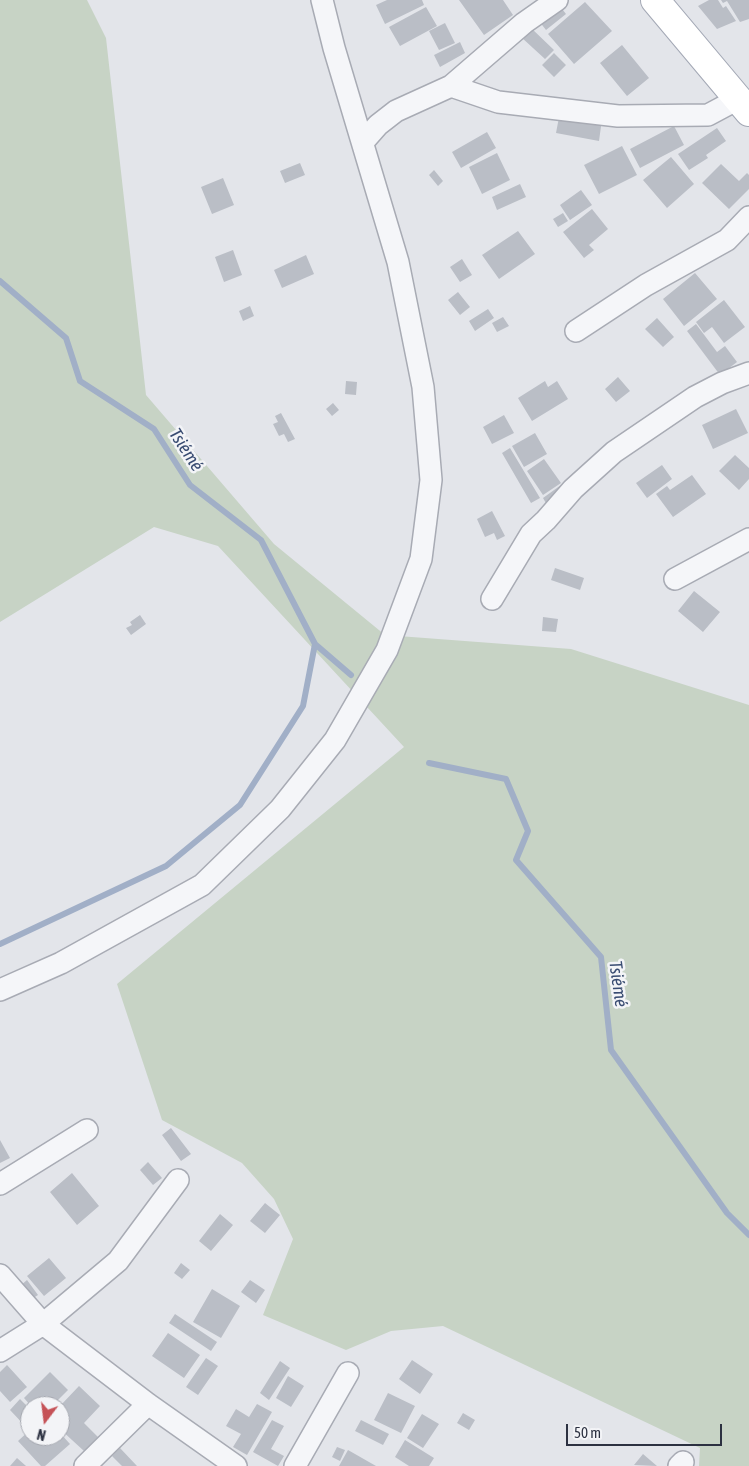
<!DOCTYPE html>
<meta charset="utf-8">
<style>
body{margin:0}
#map{position:relative;width:749px;height:1466px;overflow:hidden;background:#e3e5ea;font-family:"Asap Condensed",sans-serif}
canvas{display:block}
.north{position:absolute;left:20px;top:1396px;width:50px;height:50px;box-sizing:border-box;background:#f3f4f7;border:1px solid #a3a6ae;border-radius:50%;rotate:195deg;font-size:14px;font-weight:700;line-height:20px;text-align:center;color:#2c3141}
.north::after{content:'';display:block;margin:auto;width:18px;height:22px;background:#c55257;clip-path:polygon(50% 0,100% 100%,50% 72%,0 100%)}
.scale{position:absolute;left:566px;top:1424px;width:156px;height:22px;box-sizing:border-box;border:2px solid #2c3141;border-top:0;padding-left:6px;font-size:15px;line-height:18px;white-space:nowrap;color:#2c3141;-webkit-text-stroke:4px #f3f4f7;paint-order:stroke}
</style>
<div id="map">
<canvas width="749" height="1466"></canvas>
<div class="north">N</div>
<div class="scale">50 m</div>
</div>
<script>
const c = document.querySelector('canvas').getContext('2d');
c.lineJoin = 'round';
function fill(path, color) { c.fillStyle = color; c.fill(path, 'evenodd'); }
const poly = rows => new Path2D(rows.map(r => 'M' + r).join(''));
function strokePath(path, color, width, dash) { c.strokeStyle = color; c.lineWidth = width; c.lineCap = dash ? 'butt' : 'round'; c.setLineDash(dash || []); c.stroke(path); }
function drawText(font, color, halo, rows, align = 'center') {
  c.font = font + ' "Asap Condensed",sans-serif'; c.lineWidth = 5; c.setLineDash([]); c.textBaseline = 'middle'; c.strokeStyle = halo; c.fillStyle = color; for (const [text, x, y, turn = 0] of rows) {
    c.save(); c.translate(x, y); c.rotate((+turn || 0) * Math.PI / 180); c.textAlign = isNaN(turn) ? turn : align; if (halo) c.strokeText(text, 0, 0); c.fillText(text, 0, 0); c.restore();
  }
}
fill(poly([
 [0,0,87,0,106,38,146,395,274,544,385,635,571,649,749,705,749,1466,699,1466,700,1448,443,1326,391,1331,346,1350,263,1315,293,1239,274,1199,242,1163,162,1120,117,984,404,747,218,546,154,527,0,622]
]), '#c7d3c5');
strokePath(poly([
 [0,281,66,338,80,381,154,429,190,485,261,540,315,644,351,675],
 [429,763,506,779,528,831,516,860,601,957,611,1050,727,1213,749,1235],
 [0,944,166,866,240,805,303,706,315,644]
]), '#a1afc7', 6);
fill(poly([
 [387,0,422,0,424,5,385,24,376,5],
 [459,0,503,0,513,15,484,35],
 [709,0,718,0,723,8,726,6,736,21,717,29,698,6],
 [721,0,749,0,749,19,740,22,727,1,723,3],
 [585,2,612,31,574,64,548,34],
 [559,5,566,14,546,30,539,21],
 [426,7,437,26,400,46,389,27],
 [445,23,455,43,439,50,429,31],
 [530,27,554,50,545,59,521,37],
 [460,42,465,53,440,67,434,55],
 [622,45,649,78,627,96,600,63],
 [554,53,566,65,554,77,542,65],
 [560,112,602,119,599,141,556,133],
 [674,126,684,145,640,168,630,149],
 [717,128,726,141,706,155,708,158,689,170,678,154],
 [487,132,496,148,461,168,452,152],
 [622,146,637,175,599,194,584,165],
 [497,153,510,180,482,194,469,167],
 [671,157,694,184,667,208,643,180],
 [300,163,305,175,285,183,280,171],
 [721,164,739,181,747,173,749,175,749,189,729,209,702,183],
 [434,170,443,181,438,186,429,175],
 [223,178,234,205,212,214,201,187],
 [520,184,526,197,497,210,492,197],
 [581,190,592,205,570,220,560,205],
 [592,209,608,229,589,245,594,250,584,258,563,232],
 [563,213,568,221,558,227,553,219],
 [518,231,535,254,499,279,482,255],
 [233,250,242,275,224,282,215,257],
 [306,255,314,274,282,288,274,270],
 [462,259,472,275,460,282,450,267],
 [695,273,717,299,684,326,663,299],
 [458,292,470,307,460,315,448,300],
 [724,300,745,327,724,343,712,327,704,333,696,322],
 [250,306,254,316,243,321,239,311],
 [488,309,494,318,475,331,469,321],
 [503,317,509,326,497,332,492,323],
 [657,318,674,337,663,347,645,329],
 [696,324,717,352,725,346,737,362,720,375,687,331],
 [618,377,630,391,616,402,605,389],
 [346,381,357,382,356,395,345,394],
 [545,381,548,387,557,381,568,399,532,421,518,398],
 [333,403,339,410,332,416,326,409],
 [736,409,748,433,713,449,702,425],
 [281,413,295,439,288,442,284,434,279,436,273,424,278,422,275,416],
 [504,415,514,433,492,444,483,427],
 [535,433,547,454,524,467,512,446],
 [510,448,540,498,531,503,502,453],
 [735,455,749,468,749,479,739,490,719,471],
 [544,459,561,483,543,495,527,471],
 [662,465,672,479,647,498,636,483],
 [692,475,706,494,673,517,656,494,667,486,670,490],
 [561,485,565,492,547,505,543,498],
 [492,511,505,536,497,540,494,533,485,537,477,519],
 [555,568,584,578,580,590,551,580],
 [694,591,720,612,703,632,678,611],
 [140,615,146,624,131,635,126,628,132,625,130,622],
 [543,617,558,619,556,632,542,631],
 [171,1128,191,1154,181,1161,162,1135],
 [0,1140,10,1158,0,1163],
 [148,1162,162,1178,153,1185,140,1170],
 [72,1173,99,1206,77,1225,50,1192],
 [265,1203,280,1215,265,1233,250,1221],
 [220,1214,233,1225,211,1251,199,1241],
 [49,1258,66,1278,44,1296,27,1276],
 [181,1263,190,1270,182,1279,174,1273],
 [27,1280,38,1295,30,1300,20,1286],
 [250,1280,265,1290,256,1303,241,1292],
 [212,1289,240,1306,221,1338,193,1322],
 [175,1314,217,1342,211,1351,169,1323],
 [168,1333,200,1355,184,1378,152,1356],
 [206,1358,218,1366,198,1395,186,1387],
 [412,1360,433,1374,420,1394,399,1379],
 [280,1361,290,1368,269,1400,260,1393],
 [7,1365,27,1387,10,1402,0,1391,0,1372],
 [50,1372,68,1390,52,1406,31,1406,24,1398],
 [288,1376,304,1386,291,1407,276,1398],
 [79,1386,100,1406,84,1423,98,1437,84,1451,60,1429,60,1406],
 [388,1393,415,1406,401,1433,374,1420],
 [20,1399,30,1409,30,1426,27,1428,10,1410],
 [257,1404,272,1412,247,1455,233,1447,241,1434,226,1426,236,1409,249,1417],
 [463,1413,475,1420,469,1430,457,1423],
 [422,1414,439,1424,423,1448,407,1438],
 [272,1420,284,1426,271,1449,284,1456,278,1466,253,1452],
 [361,1420,389,1434,383,1445,355,1431],
 [30,1430,30,1436,60,1436,60,1433,70,1444,45,1466,41,1466,18,1441],
 [405,1440,434,1458,429,1466,409,1466,395,1457],
 [337,1447,345,1450,340,1461,332,1457],
 [120,1448,137,1466,122,1466,112,1456],
 [348,1450,376,1466,339,1466],
 [643,1454,657,1466,634,1465],
 [17,1458,26,1466,10,1466]
]), '#babec6');
const minor = poly([
 [451,86,498,102,618,116,708,115,738,99],
 [363,142,378,125,396,111,451,86,524,23,557,0],
 [576,331,646,285,727,240,749,217],
 [675,579,749,539],
 [492,599,531,534,546,520,573,489,614,452,695,397,722,383,749,373],
 [0,990,61,963,202,885,280,809,335,740,387,650,421,559,431,480,423,387,398,262,334,48,322,0],
 [0,1184,87,1130],
 [0,1275,43,1324,148,1404,236,1466],
 [0,1351,43,1324,118,1261,178,1180],
 [85,1466,148,1404],
 [295,1466,348,1373],
 [679,1466,683,1462]
]);
const primary = poly([
 [655,0,749,112]
]);
strokePath(minor, '#a8abb4', 24);
strokePath(primary, '#a3a8b5', 30);
strokePath(minor, '#f5f6f9', 21);
strokePath(primary, '#fff', 28);
drawText('italic 18px', '#394c72', '#f3f4f7', [
 ["Tsiémé",186,450,57],
 ["Tsiémé",618,984,82]
]);
</script>
